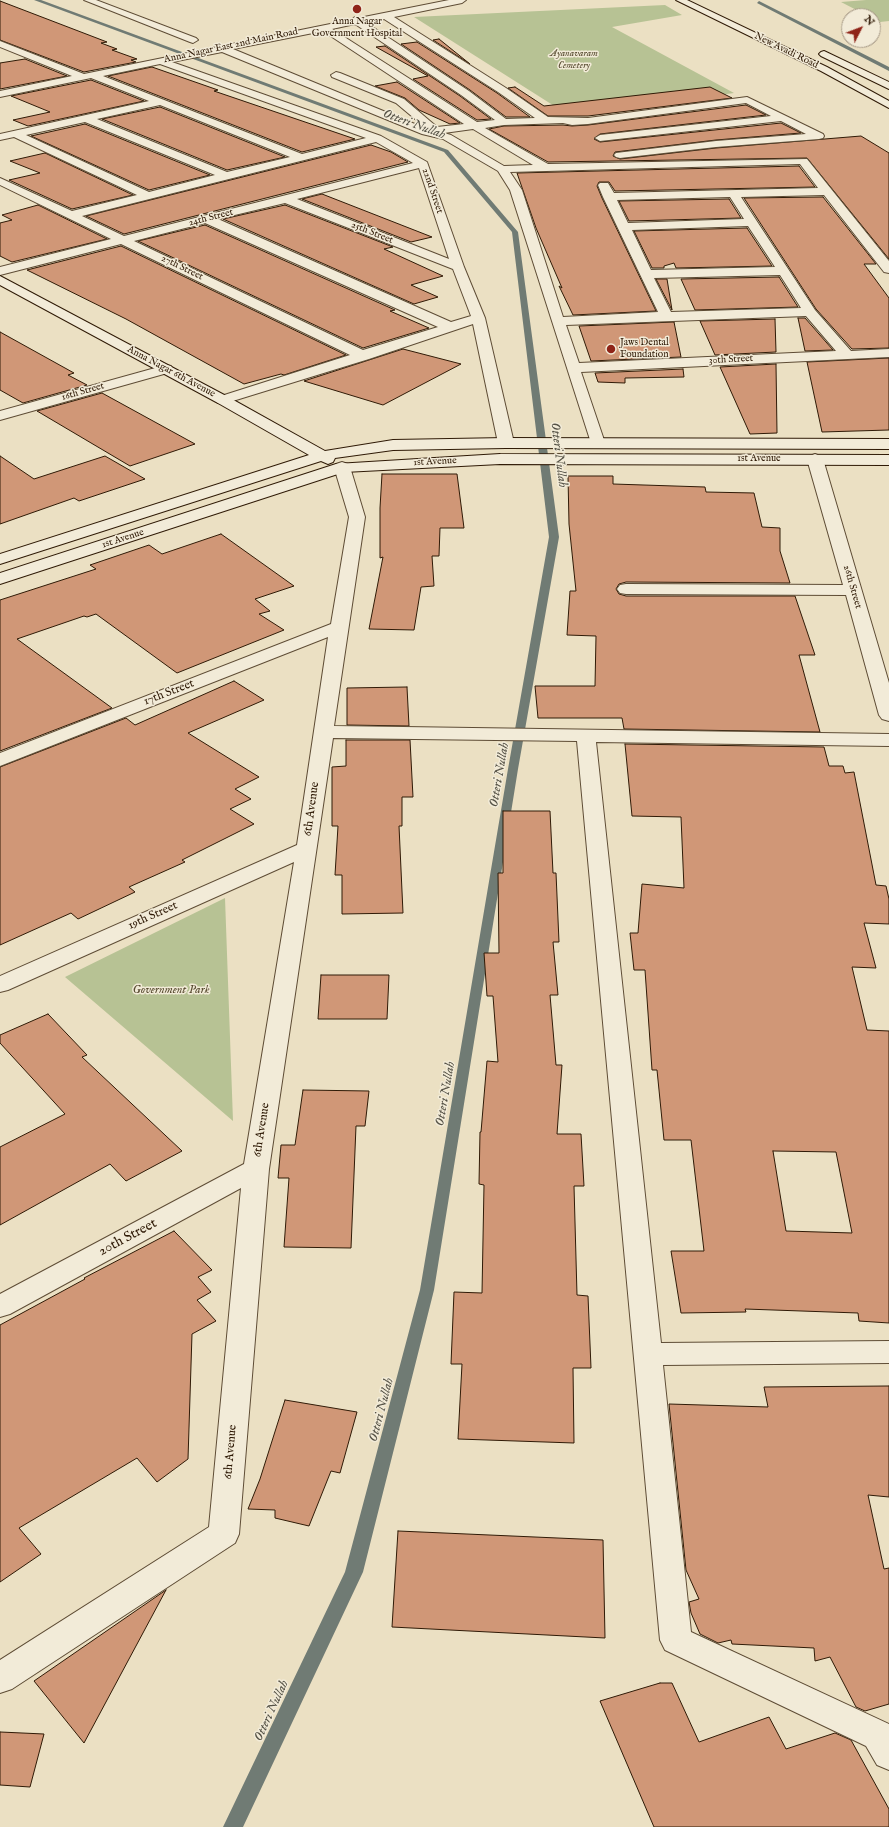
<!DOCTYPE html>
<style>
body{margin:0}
#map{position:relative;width:889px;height:1827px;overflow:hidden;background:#ebe0c3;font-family:"IM FELL English",serif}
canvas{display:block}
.north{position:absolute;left:841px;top:8px;width:40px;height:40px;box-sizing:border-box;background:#f2ebd8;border:1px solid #a49784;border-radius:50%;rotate:48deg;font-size:11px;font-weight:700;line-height:16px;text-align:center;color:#2f1a06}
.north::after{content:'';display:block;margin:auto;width:14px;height:18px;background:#8f2418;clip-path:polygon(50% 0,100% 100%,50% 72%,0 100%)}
</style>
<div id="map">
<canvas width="889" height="1827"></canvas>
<div class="north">N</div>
</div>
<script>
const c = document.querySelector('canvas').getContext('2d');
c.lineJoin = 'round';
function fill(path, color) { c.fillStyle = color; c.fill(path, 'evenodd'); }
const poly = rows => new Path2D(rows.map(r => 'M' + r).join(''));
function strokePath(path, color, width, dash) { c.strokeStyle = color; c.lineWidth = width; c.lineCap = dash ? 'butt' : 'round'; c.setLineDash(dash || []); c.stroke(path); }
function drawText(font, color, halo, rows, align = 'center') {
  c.font = font + ' "IM FELL English",serif'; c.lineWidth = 3; c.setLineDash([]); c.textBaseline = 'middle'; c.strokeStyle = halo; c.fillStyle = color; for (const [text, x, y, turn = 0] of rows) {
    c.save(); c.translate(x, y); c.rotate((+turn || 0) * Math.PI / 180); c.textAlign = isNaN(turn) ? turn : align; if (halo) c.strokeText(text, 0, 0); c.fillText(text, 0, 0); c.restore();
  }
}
fill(poly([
 [866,0,889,0,889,21,880,22,873,19,873,16,868,16,841,2],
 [665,5,682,15,612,27,734,93,570,116,414,17],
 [225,898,233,1121,65,977]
]), '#b7c294');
fill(poly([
 [34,0,41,0,448,150,518,232,559,537,518,769,434,1290,363,1572,243,1827,223,1827,345,1572,420,1290,508,769,549,537,512,232,444,152,34,0],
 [759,1,889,67,889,71,757,3,759,1]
]), '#707b74');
const building = poly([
 [0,1,107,42,101,43,117,49,112,50,137,59,131,60,136,62,84,72,0,40,0,1],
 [439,39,470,64,433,40,439,39],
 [417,42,497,93,530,117,506,117,470,90,401,44,417,42],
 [385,46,460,96,491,119,477,120,413,79,428,76,376,47,385,46],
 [25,59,67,76,0,89,0,63,25,59],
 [152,67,218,90,214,91,355,139,302,152,108,76,152,67],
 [91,80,144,101,28,126,13,120,50,112,11,96,91,80],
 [397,82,460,123,450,124,419,110,405,98,375,86,397,82],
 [515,87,544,106,710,87,732,98,588,116,548,116,508,88,515,87],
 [746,105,766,115,600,134,594,139,600,142,781,123,801,133,716,140,615,152,613,156,620,159,716,148,861,136,889,153,889,259,807,158,548,162,489,129,504,126,563,125,572,126,588,125,746,105],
 [160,107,285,157,227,170,102,119,160,107],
 [85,124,210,175,149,190,31,136,85,124],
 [371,145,391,152,408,162,124,234,86,216,371,145],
 [45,153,133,195,72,209,9,180,40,173,10,161,45,153],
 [799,166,815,187,615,191,609,182,599,182,597,186,602,198,656,311,573,315,559,286,562,288,536,228,517,173,799,166],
 [322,194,432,237,411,242,302,199,322,194],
 [823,197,876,264,864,264,889,298,889,348,852,349,816,309,744,198,823,197],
 [729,199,741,218,629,221,619,201,729,199],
 [38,205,107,239,12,262,0,256,0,223,12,220,2,215,38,205],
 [285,205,393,247,384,249,443,276,411,285,438,297,414,304,223,219,285,205],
 [205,225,395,310,390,311,429,328,363,348,138,241,205,225],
 [747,228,772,266,676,268,674,263,664,266,664,268,652,268,634,231,747,228],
 [121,246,346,355,284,375,281,374,244,384,126,319,27,270,121,246],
 [779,277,798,307,695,310,681,279,779,277],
 [656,279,667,279,672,310,656,279],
 [798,318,805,318,833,350,805,351,798,318],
 [775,319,776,352,715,355,700,321,775,319],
 [674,322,681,357,591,361,579,326,674,322],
 [0,332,74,373,68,375,87,385,23,403,0,390,0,332],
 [403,349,461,364,383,405,304,381,403,349],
 [889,358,889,430,822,432,807,362,889,358],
 [776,364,777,433,750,434,720,367,776,364],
 [683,369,684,377,625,378,625,383,598,382,595,373,683,369],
 [102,393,195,444,130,466,37,411,102,393],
 [0,456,34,479,105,456,145,479,79,501,74,498,0,524,0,456],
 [382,474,457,474,464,528,440,528,439,556,432,556,434,586,421,587,414,630,369,629,383,557,380,558,380,508,382,474],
 [568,476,613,476,613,484,705,487,706,492,754,493,762,527,780,528,780,551,790,583,626,582,619,584,616,589,619,594,626,596,795,596,815,655,799,655,820,732,624,729,622,718,538,718,535,686,595,686,596,636,567,635,570,591,576,591,569,524,568,476],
 [221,534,294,586,255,599,270,611,259,614,284,630,177,673,96,614,87,617,84,616,17,639,112,708,0,751,0,600,96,569,90,565,149,545,162,554,221,534],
 [234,681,264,700,188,733,259,777,235,789,251,799,230,809,254,824,182,860,185,862,129,887,135,892,78,919,71,913,0,945,0,767,126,718,135,725,234,681],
 [407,687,409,726,347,725,347,688,407,687],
 [346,740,410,740,413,797,402,797,402,826,399,826,403,913,342,914,342,875,335,875,338,826,332,826,332,767,346,766,346,740],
 [625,744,824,747,829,766,843,766,845,773,854,772,876,885,886,886,889,899,889,924,864,923,876,968,852,967,867,1030,889,1031,889,1323,859,1321,858,1313,745,1309,746,1312,681,1313,671,1251,704,1251,691,1140,664,1140,657,1070,652,1070,645,970,634,970,630,933,638,933,642,884,684,888,681,817,632,816,625,744],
 [773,1151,836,1152,852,1233,786,1231,773,1151],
 [503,811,550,811,553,873,556,873,559,942,553,942,558,995,550,995,556,1065,562,1065,557,1134,581,1134,584,1186,574,1186,577,1295,588,1296,591,1368,573,1368,574,1443,458,1439,462,1364,451,1364,454,1292,482,1293,484,1185,479,1184,480,1132,481,1132,487,1061,498,1062,493,996,487,996,484,953,499,953,498,873,503,873,503,811],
 [321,975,389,975,387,1019,318,1019,321,975],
 [48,1014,87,1055,82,1057,182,1151,126,1181,110,1164,0,1225,0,1147,65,1114,0,1043,0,1035,48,1014],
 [303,1090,369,1091,365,1126,356,1126,351,1248,284,1247,289,1178,278,1178,281,1145,295,1145,303,1090],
 [174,1231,212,1270,198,1277,211,1292,197,1300,216,1321,192,1334,188,1459,157,1482,137,1458,19,1528,41,1554,0,1582,0,1325,85,1279,84,1278,174,1231],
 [889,1386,889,1497,868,1495,884,1569,889,1568,889,1704,865,1711,856,1707,830,1657,815,1661,814,1648,732,1644,731,1640,718,1643,700,1634,691,1613,689,1602,699,1599,686,1570,669,1404,768,1407,764,1387,889,1386],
 [285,1400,357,1412,340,1473,331,1471,309,1526,275,1518,275,1510,248,1509,260,1479,285,1400],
 [398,1531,603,1540,605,1638,392,1627,398,1531],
 [166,1590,84,1743,34,1681,166,1590],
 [660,1683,672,1683,699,1742,769,1717,786,1749,835,1733,851,1740,889,1809,889,1827,654,1827,600,1701,660,1683],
 [0,1732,44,1734,30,1787,0,1785,0,1732]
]);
fill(building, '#d09777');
strokePath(building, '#2f1a06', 1);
const street = poly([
 [84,0,96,0,196,38,198,40,193,43,190,42,84,0],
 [449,0,466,0,462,3,394,17,506,88,548,117,588,118,747,97,823,134,824,136,823,138,819,139,716,147,620,158,616,157,614,155,616,153,716,141,806,134,781,121,600,141,595,138,600,135,771,116,746,103,588,124,572,125,563,123,504,125,485,128,548,164,807,159,889,261,889,273,884,272,824,195,741,197,815,310,851,351,889,349,889,357,581,372,605,443,602,446,597,448,592,446,510,190,498,171,443,139,422,134,222,52,172,62,381,136,427,162,464,267,485,318,514,443,511,446,506,448,501,446,498,443,473,324,369,359,223,404,218,403,216,400,218,397,350,355,121,244,0,275,0,267,111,239,0,185,0,178,72,211,137,195,14,137,0,140,0,134,149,101,91,78,0,97,0,91,72,76,0,47,0,41,84,74,350,20,355,17,359,18,449,0],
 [384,19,498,92,535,118,506,119,469,91,365,22,384,19],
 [355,24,461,95,495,120,477,122,332,29,355,24],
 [323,31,464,124,437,127,404,99,340,73,336,72,331,75,332,77,396,103,427,129,233,49,323,31],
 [160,64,366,138,302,154,103,76,160,64],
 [160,105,290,157,227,172,97,119,160,105],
 [85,122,215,175,149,192,26,135,85,122],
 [473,129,533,165,504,166,451,135,444,133,473,129],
 [376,142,413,163,124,236,82,216,376,142],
 [800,164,818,188,614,193,608,183,600,183,598,185,603,197,658,312,563,317,522,190,510,172,800,164],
 [419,168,449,259,297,199,419,168],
 [730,197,744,219,628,223,617,200,730,197],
 [285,203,453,269,471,316,451,322,218,219,285,203],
 [205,223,438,327,363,350,134,241,205,223],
 [748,226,775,267,651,270,632,230,748,226],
 [780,275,801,308,671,312,654,278,780,275],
 [806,316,836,351,579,363,566,325,806,316],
 [166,365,171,366,173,369,171,372,0,420,0,411,166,365],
 [815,454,820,456,823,459,889,683,889,721,882,719,879,715,846,595,626,594,620,593,617,589,620,585,626,584,843,585,807,459,810,456,815,454],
 [342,462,348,464,350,467,365,517,334,726,889,734,889,746,596,742,661,1343,889,1341,889,1363,663,1365,691,1632,889,1724,889,1770,877,1765,866,1746,665,1650,660,1640,577,741,333,738,269,1169,239,1534,235,1543,12,1689,0,1693,0,1660,209,1527,241,1188,10,1314,0,1317,0,1294,244,1164,294,862,8,990,0,992,0,976,297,845,328,637,0,766,0,753,331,624,349,517,334,467,336,464,342,462]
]);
const secondary = poly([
 [676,0,687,0,827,67,889,101,889,108,821,71,676,0],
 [824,51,889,82,889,89,821,56,819,54,821,52,824,51],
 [0,276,228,397,325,451,393,440,506,438,889,439,889,449,506,448,393,450,335,458,333,462,328,464,321,461,0,564,0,554,309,455,218,403,0,285,0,276],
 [500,454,889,455,889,465,500,464,344,472,0,584,0,573,336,464,500,454]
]);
strokePath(street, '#5e4c35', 2);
strokePath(secondary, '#2f1a06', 2);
fill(street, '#f2ebd8');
fill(secondary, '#f2ebd8');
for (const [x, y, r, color] of [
 [357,9,5,"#8f2418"],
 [611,349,5,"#8f2418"]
]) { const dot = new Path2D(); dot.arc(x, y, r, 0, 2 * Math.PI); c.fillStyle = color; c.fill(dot); strokePath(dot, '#f2ebd8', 1.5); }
drawText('10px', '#2f1a06', '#f2ebd8', [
 ["Anna Nagar",357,22],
 ["Government Hospital",357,34],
 ["Jaws Dental",620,343,"left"],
 ["Foundation",620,355,"left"]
]);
drawText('10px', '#2f1a06', '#f2ebd8', [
 ["Anna Nagar East 2nd Main Road",231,46,-12],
 ["New Avadi Road",786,51,26],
 ["22nd Street",432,191,71],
 ["24th Street",211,218,-14],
 ["25th Street",372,233,22],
 ["27th Street",182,268,26],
 ["30th Street",731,360,-3],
 ["Anna Nagar 6th Avenue",171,372,28],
 ["16th Street",83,392,-16],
 ["1st Avenue",759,459],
 ["1st Avenue",435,462,-3],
 ["1st Avenue",123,539,-18],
 ["26th Street",852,587,74]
]);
drawText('italic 10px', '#584c31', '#f2ebd8', [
 ["Ayanavaram",574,54],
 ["Cemetery",574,66]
]);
drawText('12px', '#2f1a06', '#f2ebd8', [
 ["17th Street",169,693,-21],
 ["6th Avenue",312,809,-82],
 ["19th Street",153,916,-24],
 ["6th Avenue",262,1130,-81],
 ["6th Avenue",231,1452,-85]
]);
drawText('italic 12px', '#584c31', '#f2ebd8', [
 ["Government Park",171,991]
]);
drawText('italic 13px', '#555246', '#f2ebd8', [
 ["Otteri Nullah",414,125,20],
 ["Otteri Nullah",558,455,83],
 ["Otteri Nullah",500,775,-80],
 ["Otteri Nullah",446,1094,-80],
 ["Otteri Nullah",382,1410,-75],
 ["Otteri Nullah",272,1711,-65]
]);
drawText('14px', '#2f1a06', '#f2ebd8', [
 ["20th Street",128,1238,-28]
]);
</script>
